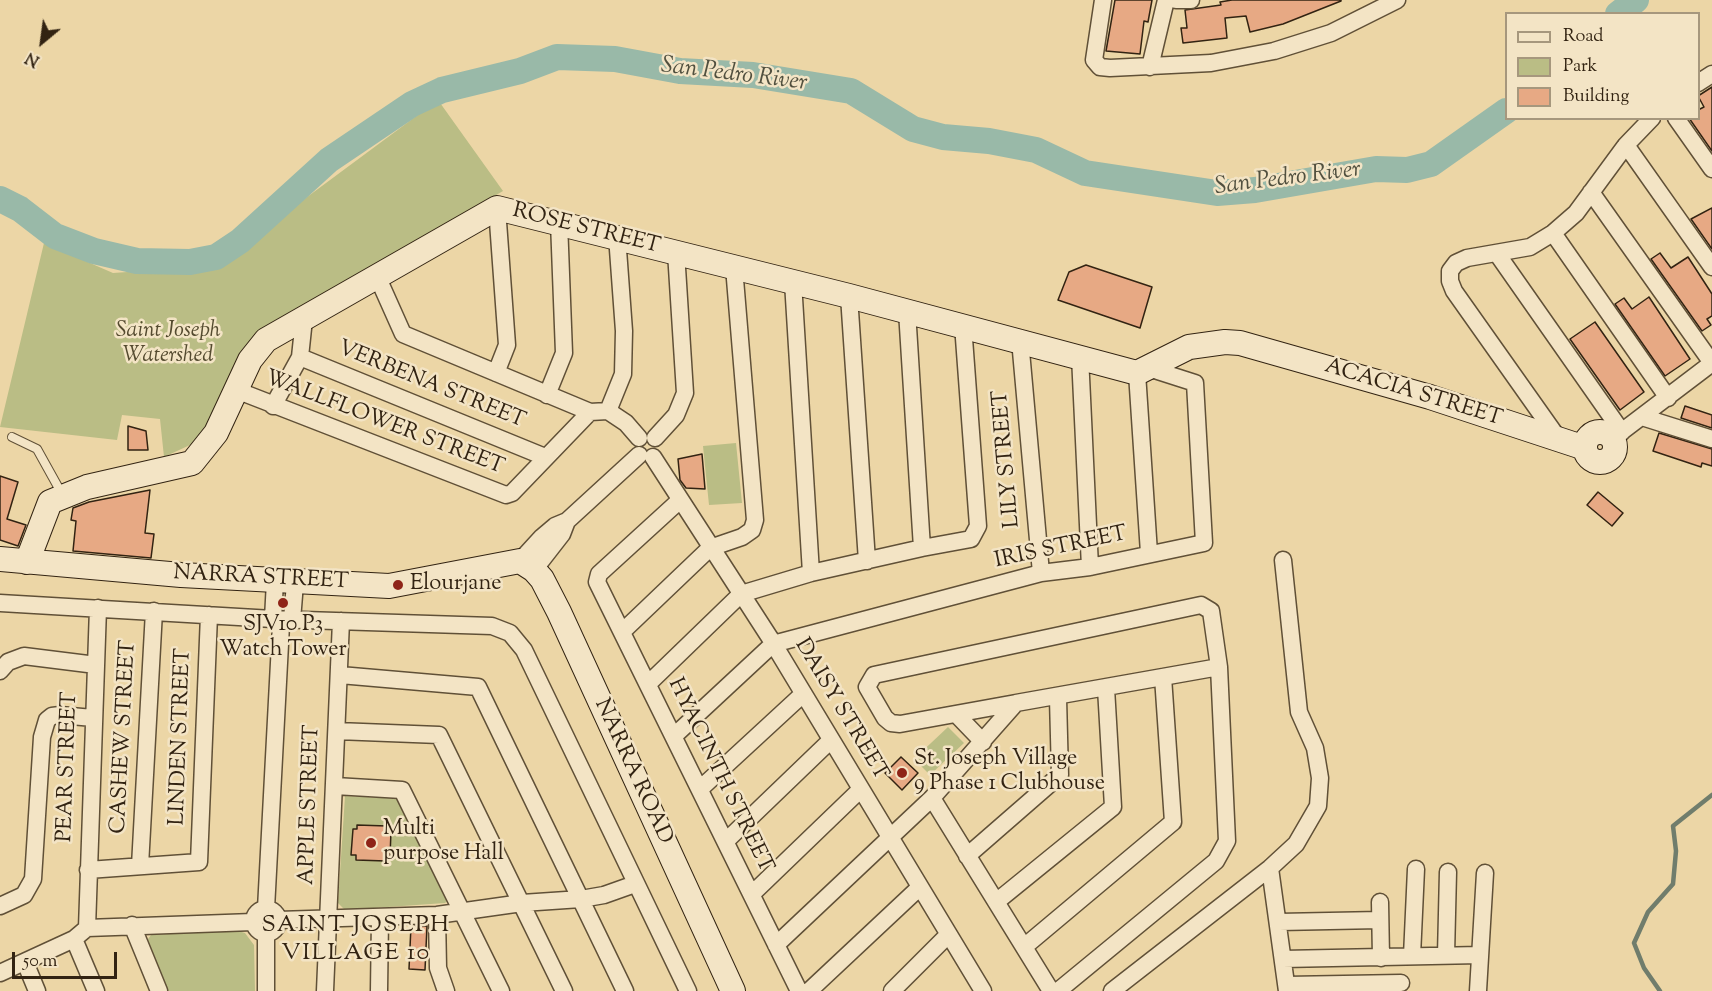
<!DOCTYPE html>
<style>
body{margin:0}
#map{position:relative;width:1712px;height:991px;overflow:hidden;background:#ecd6a6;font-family:"Sorts Mill Goudy",serif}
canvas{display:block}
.legend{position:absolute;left:1505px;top:12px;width:195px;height:108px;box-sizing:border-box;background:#f3e4c5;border:2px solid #a6977d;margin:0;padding:8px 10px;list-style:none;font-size:18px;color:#322312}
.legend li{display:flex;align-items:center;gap:12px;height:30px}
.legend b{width:30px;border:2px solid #a6977d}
.north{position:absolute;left:12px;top:12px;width:60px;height:60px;-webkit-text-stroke:4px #f3e4c5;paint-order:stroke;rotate:209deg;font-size:16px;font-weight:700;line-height:24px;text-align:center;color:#322312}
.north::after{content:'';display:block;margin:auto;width:21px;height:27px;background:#322312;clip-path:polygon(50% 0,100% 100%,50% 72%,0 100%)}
.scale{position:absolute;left:12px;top:952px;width:105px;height:27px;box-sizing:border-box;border:3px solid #322312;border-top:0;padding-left:8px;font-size:18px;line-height:21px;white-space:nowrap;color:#322312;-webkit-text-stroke:4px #f3e4c5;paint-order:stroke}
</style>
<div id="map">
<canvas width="1712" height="991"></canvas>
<ul class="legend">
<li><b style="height:8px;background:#f3e4c5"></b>Road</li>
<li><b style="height:16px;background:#babd85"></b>Park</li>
<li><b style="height:16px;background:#e7a984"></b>Building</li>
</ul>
<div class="north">N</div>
<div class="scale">50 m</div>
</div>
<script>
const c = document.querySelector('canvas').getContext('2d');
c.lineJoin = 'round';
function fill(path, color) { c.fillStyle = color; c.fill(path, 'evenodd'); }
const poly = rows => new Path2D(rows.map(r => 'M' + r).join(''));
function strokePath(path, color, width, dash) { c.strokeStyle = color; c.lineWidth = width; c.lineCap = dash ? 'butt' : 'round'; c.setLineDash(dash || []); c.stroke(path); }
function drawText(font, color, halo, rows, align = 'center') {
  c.font = font + ' "Sorts Mill Goudy",serif'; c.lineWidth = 5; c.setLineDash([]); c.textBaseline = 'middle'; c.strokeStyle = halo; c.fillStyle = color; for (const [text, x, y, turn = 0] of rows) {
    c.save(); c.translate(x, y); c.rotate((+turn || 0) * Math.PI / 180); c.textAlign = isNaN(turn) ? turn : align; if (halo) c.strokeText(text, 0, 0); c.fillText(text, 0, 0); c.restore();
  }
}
fill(poly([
 [438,100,503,191,262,330,203,439,164,457,160,419,122,415,117,440,0,427,44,243,113,273,214,266],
 [736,443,742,503,709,505,703,446],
 [948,727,964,743,930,775,914,759],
 [345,796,404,799,451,897,445,903,345,910,338,903],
 [235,930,245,933,254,945,255,991,165,991,145,943,151,935]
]), '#babd85');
strokePath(poly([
 [1660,991,1644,968,1634,943,1648,912,1673,884,1676,851,1673,826,1712,795]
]), '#707d6c', 4.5);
strokePath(poly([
 [1618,14,1636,0],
 [0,199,20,209,55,236,94,251,137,261,190,262,216,257,240,241,329,160,412,104,442,90,520,71,557,57,615,59,680,71,753,75,851,91,913,129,943,137,989,141,1036,150,1085,173,1217,193,1255,190,1376,169,1407,170,1431,164,1506,111]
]), '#99b9a8', 26);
const building = poly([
 [1115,0,1152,0,1148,22,1144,21,1140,54,1106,51,1115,0],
 [1232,0,1341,0,1341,1,1283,24,1250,32,1246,16,1225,18,1227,38,1183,43,1181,28,1187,28,1185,10,1221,5,1220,2,1232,0],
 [1712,87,1712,151,1689,118,1698,118,1698,110,1704,107,1698,96,1712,87],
 [1712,208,1712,249,1691,219,1712,208],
 [1660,253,1671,268,1688,257,1712,294,1712,316,1707,319,1711,325,1702,331,1651,259,1660,253],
 [1086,265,1152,287,1140,328,1058,300,1069,272,1086,265],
 [1649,297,1690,359,1665,376,1615,304,1624,298,1632,309,1649,297],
 [1595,322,1644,392,1620,410,1570,339,1595,322],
 [1685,406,1712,415,1712,428,1681,418,1685,406],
 [128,426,146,431,148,450,128,450,128,426],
 [1659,433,1712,449,1712,466,1702,463,1701,467,1653,451,1659,433],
 [702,454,705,489,686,488,680,480,678,459,702,454],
 [0,476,18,482,7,519,26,525,18,546,0,540,0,476],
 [150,490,145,533,154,534,151,558,73,551,76,521,71,520,73,508,89,502,150,490],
 [1598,492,1623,513,1612,526,1587,505,1598,492],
 [901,757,918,773,902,790,885,773,901,757],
 [357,825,387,826,387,830,391,831,390,857,386,857,386,861,356,860,356,855,351,855,353,829,357,829,357,825],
 [411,926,427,926,425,970,409,969,411,926]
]);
fill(building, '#e7a984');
strokePath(building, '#322312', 1.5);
const lane = poly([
 [12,437,37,449,62,494]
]);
const street = poly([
 [1103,0,1094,60,1100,67,1110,68,1211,63,1274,51,1331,33,1397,0],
 [1176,0,1191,0],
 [1150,67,1166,0],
 [1698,83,1712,74],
 [1676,118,1712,169],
 [1626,145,1712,267],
 [1591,192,1712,363],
 [1553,233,1668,398],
 [1498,255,1622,432],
 [378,278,403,334,590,412,608,411,626,423,639,438],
 [793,282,811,573],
 [849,296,867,561],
 [907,311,922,548,971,539,978,526,963,325],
 [1020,340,1041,573],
 [1080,356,1090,567],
 [300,357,545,457],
 [496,373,507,345,497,208],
 [1137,373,1149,553],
 [236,390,506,495,512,493,590,412],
 [547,395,564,353,559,222],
 [273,406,300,357,304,319],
 [608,411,623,374,624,331,617,236],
 [1642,417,1712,439],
 [655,438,676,415,685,393,676,252],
 [1558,438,1454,291,1450,281,1450,271,1456,263,1467,258,1530,247,1553,233,1576,213,1626,145,1652,118],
 [1612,439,1712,363],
 [653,457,770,638,983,991],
 [679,501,599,574,597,582,799,991],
 [520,561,542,537,555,526,567,521,639,455],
 [534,570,562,534,567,521],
 [275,581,273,619,280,625],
 [0,603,273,619,492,626,510,633,524,650,688,991],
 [282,625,292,620,295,583],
 [622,632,710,548,742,537,752,530,755,520,734,267],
 [0,671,8,662,24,656,96,665],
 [340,675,478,687,625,991],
 [648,684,741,594,811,573,922,548],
 [1016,703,900,724,891,723,885,718,867,687,874,675,1201,605,1211,611,1219,667],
 [956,714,983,742],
 [337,731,439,735,564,991],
 [674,736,773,644,1041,573,1090,567,1204,543,1195,383,1145,367],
 [335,786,402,790,501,991],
 [700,789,803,694],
 [932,798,1051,991],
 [726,841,831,740],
 [967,856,1060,775,1058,698],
 [140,866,154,611],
 [1270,868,1287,991],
 [88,870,199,862,209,615],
 [752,894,861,789],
 [996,902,1113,807,1106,688],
 [1380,902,1381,958],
 [0,906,24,895,33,879,42,737,47,720,52,716,60,715,93,718],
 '254 921a12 12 0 1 1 24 0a12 12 0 1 1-24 0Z',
 [266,909,281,625],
 [437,915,438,968,446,991],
 [278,920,437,915,522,903,581,899,604,895,635,884],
 [1279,922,1380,920],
 [132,925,159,991],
 [87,928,98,608],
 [266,934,266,991],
 [74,939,96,991],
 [776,945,932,798,1016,703,1219,667,1227,841,1216,861,1058,991],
 [1024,947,1173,822,1163,677],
 [1446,955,1448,872],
 [1412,956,1416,869],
 [1283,959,1480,955],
 [25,962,37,991],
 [0,973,74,939,87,928,253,922],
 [1287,985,1401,983],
 [325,991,341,621],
 [379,991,380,918],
 [809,991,920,887],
 [892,991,948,935],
 [1112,991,1270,868,1296,844,1318,806,1320,778,1315,748,1299,712,1283,560],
 [1478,991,1485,873]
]);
const secondary = poly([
 '1585 447a15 15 0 1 1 30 0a15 15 0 1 1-30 0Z',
 [0,559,181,575,389,586,520,561,534,570,542,579,559,612,733,991],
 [27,562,50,502,87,487,192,463,216,433,250,360,266,340,497,208,849,296,1137,373,1189,347,1225,342,1240,343,1430,397,1585,448]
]);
strokePath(lane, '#605037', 10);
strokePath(street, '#605037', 19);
strokePath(secondary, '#322312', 26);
strokePath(lane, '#f3e4c5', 8);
strokePath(street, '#f3e4c5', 16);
strokePath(secondary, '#f3e4c5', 24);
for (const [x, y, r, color] of [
 [398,585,6,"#8f2418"],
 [283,603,6,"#8f2418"],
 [902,773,6,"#8f2418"],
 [371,843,6,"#8f2418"]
]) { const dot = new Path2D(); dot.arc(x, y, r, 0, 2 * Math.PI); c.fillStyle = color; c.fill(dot); strokePath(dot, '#f3e4c5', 2); }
drawText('22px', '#322312', '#f3e4c5', [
 ["ROSE STREET",586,230,14],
 ["VERBENA STREET",431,386,22],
 ["ACACIA STREET",1413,394,17],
 ["WALLFLOWER STREET",384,424,21],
 ["LILY STREET",1008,459,-95],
 ["IRIS STREET",1061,549,-12],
 ["NARRA STREET",261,579,3],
 ["DAISY STREET",840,710,59],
 ["CASHEW STREET",125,737,-87],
 ["LINDEN STREET",182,737,-88],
 ["PEAR STREET",69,767,-88],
 ["NARRA ROAD",632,772,65],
 ["HYACINTH STREET",719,776,64],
 ["APPLE STREET",311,805,-88]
]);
drawText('italic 22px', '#544a2f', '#f3e4c5', [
 ["Saint Joseph",168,332],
 ["Watershed",168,357]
]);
drawText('22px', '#322312', '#f3e4c5', [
 ["Elourjane",410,585],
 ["SJV10 P3",283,626,"center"],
 ["Watch Tower",283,651,"center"],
 ["St. Joseph Village",914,760],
 ["9 Phase 1 Clubhouse",914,785],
 ["Multi",383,830],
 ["purpose Hall",383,855]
], 'left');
drawText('italic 24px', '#51503f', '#f3e4c5', [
 ["San Pedro River",734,76,7],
 ["San Pedro River",1288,180,-7]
]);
c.letterSpacing = '1.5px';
drawText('24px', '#322312', '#f3e4c5', [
 ["SAINT JOSEPH",356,927],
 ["VILLAGE 10",356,955]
]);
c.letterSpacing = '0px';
</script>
